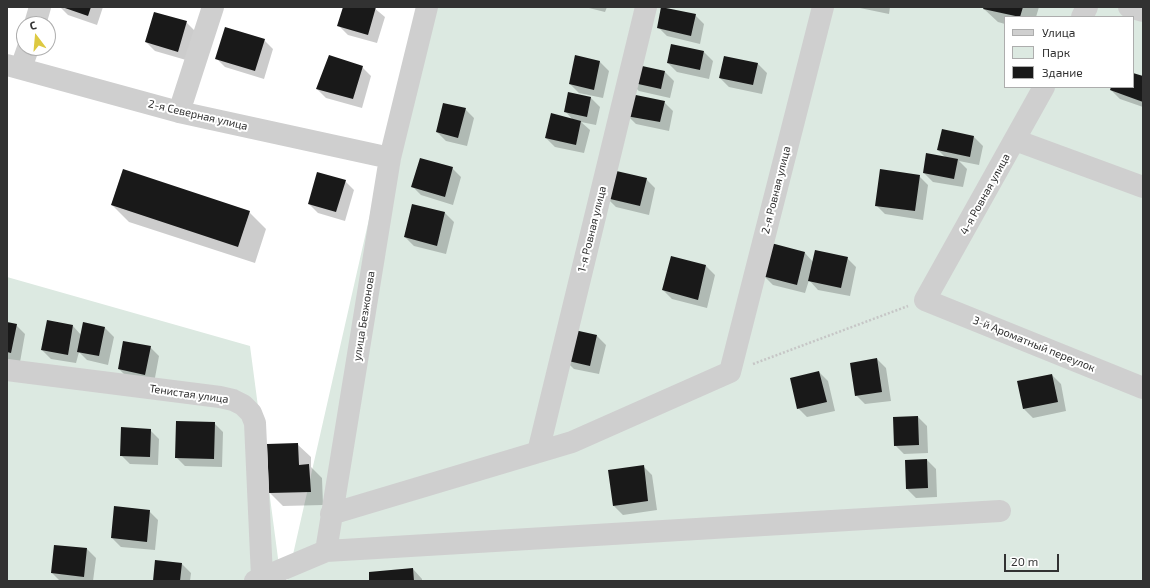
<!DOCTYPE html>
<meta charset="utf-8">
<style>
body{margin:0}
#map{position:relative;width:1150px;height:588px;overflow:hidden;background:#fff;font-family:"Exo 2",sans-serif}
canvas{display:block}
.frame{position:absolute;inset:0;border:8px solid #323232;pointer-events:none}
.legend{position:absolute;left:1004px;top:16px;width:130px;height:72px;box-sizing:border-box;background:#fff;border:1px solid #adadad;margin:0;padding:5px 7px;list-style:none;font-size:12px;color:#323232}
.legend li{display:flex;align-items:center;gap:8px;height:20px}
.legend b{width:20px;border:1px solid #adadad}
.north{position:absolute;left:16px;top:16px;width:40px;height:40px;box-sizing:border-box;background:#fff;border:1px solid #adadad;border-radius:50%;rotate:344deg;font-size:11px;font-weight:700;line-height:16px;text-align:center;color:#323232}
.north::after{content:'';display:block;margin:auto;width:14px;height:18px;background:#ddc941;clip-path:polygon(50% 0,100% 100%,50% 72%,0 100%)}
.scale{position:absolute;left:1004px;top:554px;width:55px;height:18px;box-sizing:border-box;border:2px solid #323232;border-top:0;padding-left:5px;font-size:12px;line-height:14px;white-space:nowrap;color:#323232;-webkit-text-stroke:3px #fff;paint-order:stroke}
</style>
<div id="map">
<canvas width="1150" height="588"></canvas>
<div class="frame"></div>
<ul class="legend">
<li><b style="height:5px;background:#cfcfcf"></b>Улица</li>
<li><b style="height:11px;background:#dce9e1"></b>Парк</li>
<li><b style="height:11px;background:#191919"></b>Здание</li>
</ul>
<div class="north">С</div>
<div class="scale">20 m</div>
</div>
<script>
const c = document.querySelector('canvas').getContext('2d');
c.lineJoin = 'round';
function fill(path, color) { c.fillStyle = color; c.fill(path, 'evenodd'); }
const poly = rows => new Path2D(rows.map(r => 'M' + r).join(''));
function strokePath(path, color, width, dash) { c.strokeStyle = color; c.lineWidth = width; c.lineCap = dash ? 'butt' : 'round'; c.setLineDash(dash || []); c.stroke(path); }
function drawText(font, color, halo, rows, align = 'center') {
  c.font = font + ' "Exo 2",sans-serif'; c.lineWidth = 4; c.setLineDash([]); c.textBaseline = 'middle'; c.strokeStyle = halo; c.fillStyle = color; for (const [text, x, y, turn = 0] of rows) {
    c.save(); c.translate(x, y); c.rotate((+turn || 0) * Math.PI / 180); c.textAlign = isNaN(turn) ? turn : align; if (halo) c.strokeText(text, 0, 0); c.fillText(text, 0, 0); c.restore();
  }
}
fill(poly([
 [417,7,1143,7,1143,581,287,581],
 [1005,17,1133,17,1133,87,1005,87],
 [7,277,250,346,281,581,7,581]
]), '#dce9e1');
fill(poly([
 [60,7,103,7,97,25,68,15],
 [344,7,373,7,385,17,377,43,348,35,339,26],
 [585,7,607,7,605,12],
 [855,7,890,7,889,14],
 [985,7,1039,7,1036,17,1005,17,1005,24,998,22,984,9],
 [695,15,704,24,700,44,667,36,658,27],
 [186,22,195,31,186,60,155,51,146,42],
 [264,40,273,49,264,79,225,67,216,58],
 [704,52,713,61,709,79,677,72,668,63],
 [576,57,600,62,609,71,603,98,579,93,570,84],
 [724,57,758,64,767,73,762,94,729,87,720,78],
 [634,65,665,72,674,81,670,98,639,91,630,82],
 [362,67,371,76,362,108,326,98,317,89],
 [1133,74,1143,77,1143,107,1120,99,1111,90,1112,87,1133,87],
 [591,98,600,107,596,125,581,122,590,130,584,153,555,147,546,138,573,120,565,111],
 [664,102,673,111,669,131,636,124,627,115],
 [465,109,474,118,467,146,446,141,437,132],
 [974,137,983,146,979,165,959,161,967,169,963,187,933,182,924,173,946,158,938,150],
 [452,168,461,177,453,205,421,195,412,186],
 [919,176,928,185,923,220,885,214,876,205],
 [646,179,655,188,649,215,616,207,607,198],
 [345,181,354,190,345,221,318,213,309,204],
 [112,205,249,212,266,229,255,263,129,222],
 [413,205,445,213,454,222,446,254,414,246,405,237],
 [805,253,813,262,847,258,856,267,850,296,818,290,809,280,805,293,773,285,764,276],
 [672,257,706,266,715,275,707,308,672,299,663,290],
 [7,323,16,325,25,334,20,362,7,359],
 [73,326,81,335,105,328,114,337,108,365,87,360,79,352,76,363,51,359,42,350],
 [597,336,606,345,599,374,574,369,565,360],
 [150,347,159,356,154,383,128,378,119,369],
 [877,359,886,368,891,401,865,404,856,395],
 [819,372,828,381,835,411,807,417,798,408],
 [1052,375,1061,384,1066,411,1033,418,1024,409],
 [918,417,927,426,928,453,904,454,895,445,894,418],
 [214,423,223,432,222,467,185,466,176,457],
 [150,430,159,439,158,465,130,464,121,455],
 [297,444,311,457,311,467,322,478,323,505,283,506,270,493],
 [927,460,936,469,937,497,916,498,907,489],
 [643,466,652,475,657,510,623,515,614,506],
 [149,511,158,520,155,550,121,547,112,538],
 [87,549,96,558,93,581,60,581,52,573],
 [182,564,191,573,190,581,154,581],
 [413,569,422,579,422,581,370,581],
 [333,580,335,581,316,581]
]), '#0003');
fill(poly([
 [62,7,91,7,88,16],
 [343,7,376,7,368,35,337,26],
 [661,7,696,14,691,36,657,28],
 [984,7,1023,7,1020,17,983,9],
 [154,12,187,21,178,52,145,42],
 [225,27,265,39,255,71,215,59],
 [671,44,704,51,700,70,667,63],
 [329,55,363,66,353,99,316,89],
 [575,55,600,61,594,90,569,84],
 [724,56,758,63,753,85,719,78],
 [633,64,665,71,661,89,629,82],
 [1133,73,1143,76,1143,102,1110,90,1111,87,1133,87],
 [568,92,591,97,587,117,564,112],
 [631,94,665,101,660,122,626,116],
 [443,103,466,108,458,138,436,132],
 [551,113,581,121,576,145,545,138],
 [942,129,974,136,970,157,937,150],
 [926,153,958,159,954,179,923,173],
 [420,158,453,167,445,197,411,187],
 [123,169,250,211,238,247,111,205],
 [880,169,920,175,915,211,875,206],
 [612,170,647,178,640,206,606,198],
 [317,172,346,180,336,212,308,204],
 [412,204,445,212,437,246,404,237],
 [771,243,805,252,797,285,762,276],
 [815,250,848,257,841,288,808,281],
 [671,256,706,265,698,300,662,290],
 [47,320,73,325,68,355,41,350],
 [7,322,17,324,11,353,7,352],
 [83,322,105,327,99,356,77,352],
 [570,329,597,335,590,366,564,360],
 [123,341,151,346,145,375,118,369],
 [877,358,882,392,855,396,850,363],
 [819,371,827,402,797,409,790,378],
 [1052,374,1058,402,1023,409,1017,381],
 [918,416,919,445,894,446,893,417],
 [176,421,215,422,214,459,175,458],
 [121,427,151,429,150,457,120,456],
 [298,443,299,465,309,464,311,492,269,493,267,444],
 [927,459,928,488,906,489,905,460],
 [644,465,648,501,613,506,608,470],
 [114,506,150,510,147,542,111,538],
 [54,545,87,548,84,577,51,573],
 [155,560,182,563,180,581,153,581],
 [413,568,414,581,369,581,369,572]
]), '#191919');
strokePath(poly([
 [753,364,908,306]
]), '#c6c6c6', 2.5, [2, 2]);
strokePath(poly([
 [1129,7,1143,11],
 [1082,17,1087,7],
 [35,24,40,7],
 [7,65,179,112,390,158],
 [21,68,28,48],
 [1044,87,925,300,1143,388],
 [179,112,213,7],
 [1015,140,1143,187],
 [7,370,220,397,233,400,243,405,251,413,255,423,262,577],
 [538,452,646,7],
 [331,514,572,442,730,372,823,7],
 [326,551,1000,511],
 [255,581,326,551,390,158,427,7]
]), '#cfcfcf', 22);
drawText('11px', '#323232', '#fff', [
 ["2-я Северная улица",198,115,13],
 ["2-я Ровная улица",776,190,-76],
 ["4-я Ровная улица",985,194,-61],
 ["1-я Ровная улица",592,229,-76],
 ["улица Безжонова",364,316,-81],
 ["3-й Ароматный переулок",1034,344,22],
 ["Тенистая улица",189,394,8]
]);
</script>
